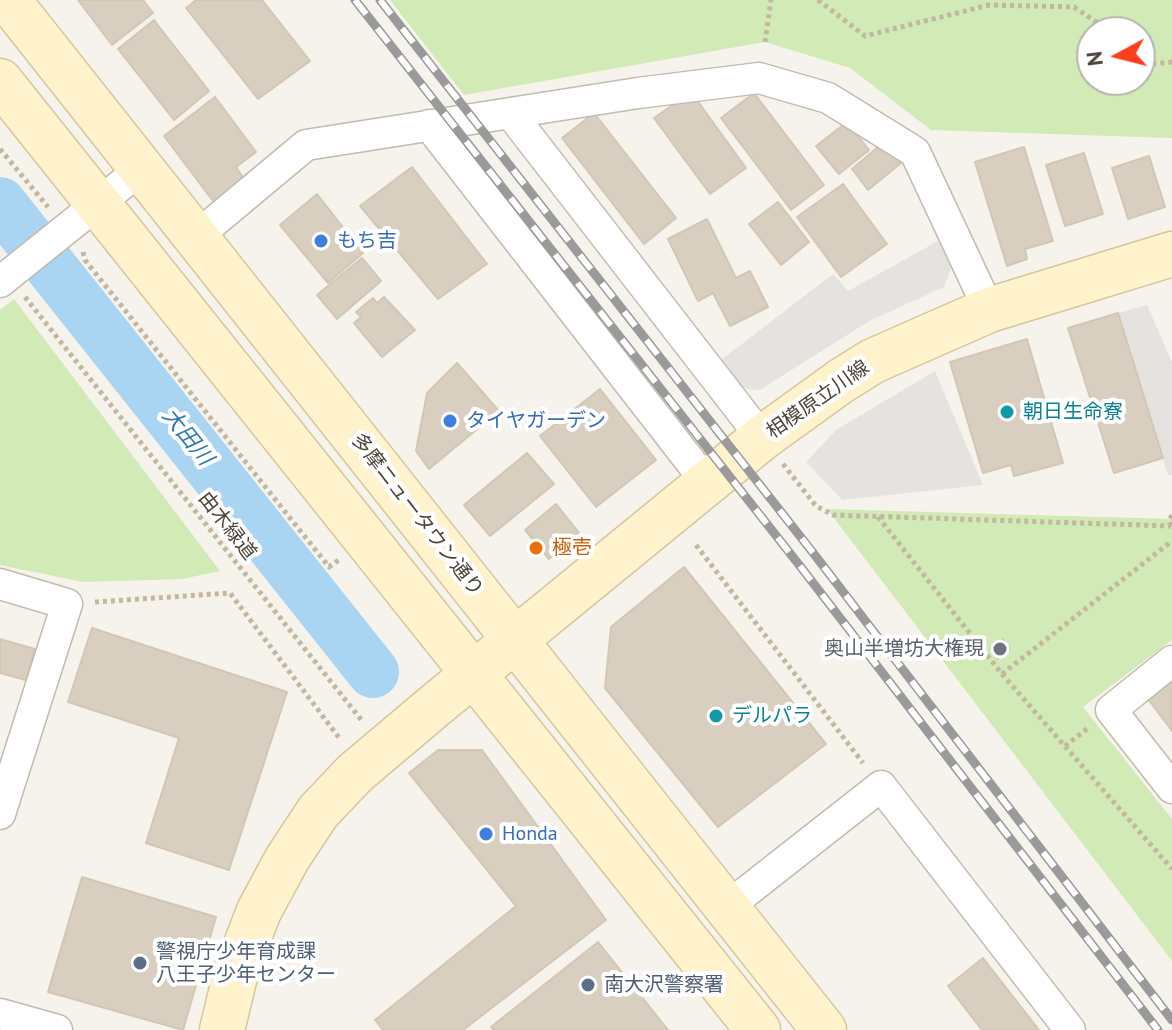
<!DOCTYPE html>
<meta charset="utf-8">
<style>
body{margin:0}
#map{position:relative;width:1172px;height:1030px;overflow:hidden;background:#f6f3ec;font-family:"PT Sans",sans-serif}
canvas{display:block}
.north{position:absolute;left:1076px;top:16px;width:80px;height:80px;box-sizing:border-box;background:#fff;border:2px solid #b7b4b0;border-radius:50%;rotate:263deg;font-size:22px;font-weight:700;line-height:32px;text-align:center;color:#4b4439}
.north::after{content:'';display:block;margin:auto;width:28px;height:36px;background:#fc3f1d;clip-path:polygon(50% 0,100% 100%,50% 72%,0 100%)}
</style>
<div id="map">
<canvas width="1172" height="1030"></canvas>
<div class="north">N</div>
</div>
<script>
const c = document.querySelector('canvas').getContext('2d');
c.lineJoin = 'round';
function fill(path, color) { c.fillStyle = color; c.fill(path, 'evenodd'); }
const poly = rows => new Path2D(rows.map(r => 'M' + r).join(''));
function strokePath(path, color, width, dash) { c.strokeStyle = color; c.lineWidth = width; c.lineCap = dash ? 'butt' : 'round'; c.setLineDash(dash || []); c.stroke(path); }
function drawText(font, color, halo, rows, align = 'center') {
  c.font = font + ' "PT Sans","Noto Sans JP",sans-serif'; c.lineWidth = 8; c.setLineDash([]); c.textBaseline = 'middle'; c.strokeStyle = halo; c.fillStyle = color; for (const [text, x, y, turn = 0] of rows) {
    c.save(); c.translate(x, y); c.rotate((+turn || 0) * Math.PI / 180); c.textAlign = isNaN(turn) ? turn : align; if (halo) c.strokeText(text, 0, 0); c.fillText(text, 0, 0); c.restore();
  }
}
fill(poly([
 [390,0,1172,0,1172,138,931,130,850,68,765,42,464,95],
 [1140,32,1140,80,1092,80,1092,32],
 [14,299,220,571,182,579,83,582,0,565,0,310],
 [827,509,1172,519,1172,640,1083,707,1172,819,1172,961]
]), '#d2eab5');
fill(poly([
 [938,241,952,267,944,287,871,320,760,390,737,388,717,363,833,274,848,291],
 [1147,305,1172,362,1172,475,1168,475,1118,313],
 [935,371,983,485,842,500,806,462,836,430]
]), '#e5e3e0');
strokePath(poly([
 [0,203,373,672]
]), '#a9d4f2', 52);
const building = poly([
 [78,0,143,0,153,13,112,45,78,0],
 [196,0,262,0,310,61,258,99,186,8,196,0],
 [154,20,209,91,174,120,118,49,154,20],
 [691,92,746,168,710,194,654,118,691,92],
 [754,93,824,185,791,210,721,118,754,93],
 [215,97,256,152,236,167,246,182,216,205,164,136,215,97],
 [594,113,676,218,644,244,562,138,594,113],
 [847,122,869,150,839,174,816,146,847,122],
 [884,142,901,163,868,190,852,169,884,142],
 [1024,147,1053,241,1025,249,1027,259,1007,266,975,162,1024,147],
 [1084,153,1103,214,1065,226,1046,165,1084,153],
 [1149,156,1165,207,1128,219,1112,168,1149,156],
 [412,167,487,264,438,299,360,206,412,167],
 [843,184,887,244,841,277,797,217,843,184],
 [317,194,363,253,328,283,280,225,317,194],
 [778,202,809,242,781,265,749,224,778,202],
 [707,219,736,278,750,271,768,307,730,326,713,293,698,301,668,239,707,219],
 [362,258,381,281,337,319,317,295,362,258],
 [384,297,415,330,382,357,354,323,361,317,356,312,373,298,377,303,384,297],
 [1118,313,1163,458,1114,473,1068,328,1118,313],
 [1027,339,1063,463,1014,476,1011,465,983,473,950,362,1027,339],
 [457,363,499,411,429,469,416,451,427,393,457,363],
 [600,389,656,460,596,507,540,436,600,389],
 [527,453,554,484,490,536,464,505,527,453],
 [556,504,580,534,549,559,525,530,556,504],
 [684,567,826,744,718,827,605,688,611,627,684,567],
 [92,628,287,692,229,870,146,843,179,738,68,702,92,628],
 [0,639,35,649,26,680,0,673,0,639],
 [1003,639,1010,650,997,659,990,649,1003,639],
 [1172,680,1172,731,1148,699,1172,680],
 [438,750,482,750,606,920,463,1030,383,1030,375,1020,516,906,409,773,438,750],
 [82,877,216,917,183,1030,48,992,82,877],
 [598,942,668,1030,494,1030,491,1027,598,942],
 [983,958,1039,1030,982,1030,948,986,983,958]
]);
fill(building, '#d8cfc1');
strokePath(building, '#d3c7b4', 2);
const street = poly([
 [511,114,762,438],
 [429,125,708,484],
 [197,236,306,145,638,93,759,78,828,98,915,152,989,310],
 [0,282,141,169],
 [0,584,67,604,0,814],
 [1172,661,1111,710,1172,788],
 [727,907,881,786,1070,1030],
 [0,1014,57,1030]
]);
const secondary = poly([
 [8,0,824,1030],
 [0,81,758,1030],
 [222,1030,237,968,259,911,287,859,318,812,355,773,438,703,762,438,841,381,873,361,989,310,1172,254]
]);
strokePath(street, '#c2bbae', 33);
strokePath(secondary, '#d6c79b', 47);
strokePath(poly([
 [818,0,865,36,989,5,1074,7,1111,32],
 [765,42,771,0],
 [1140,54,1152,64,1172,62],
 [0,149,48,207],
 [83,252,85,260,329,567,340,559],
 [25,297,363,722],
 [783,464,816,506,833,515,1171,526],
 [878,517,1002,674,1172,869],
 [1171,526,1169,521,1172,515],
 [696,545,863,763],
 [95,602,230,593,340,739],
 [1002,674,1172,541],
 [1065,746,1088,728]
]), '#c4b79f', 5, [4, 4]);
strokePath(street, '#fff', 30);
strokePath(secondary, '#fff3cd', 44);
const rail = poly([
 [355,0,800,566,1158,1030],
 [380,0,814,554,1172,1020]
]);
strokePath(rail, '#9a9a9a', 9);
strokePath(rail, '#fff', 6, [18]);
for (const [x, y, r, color] of [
 [321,241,8,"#3f7fe0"],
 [1007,412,8,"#0f9aa8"],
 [450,421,8,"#3f7fe0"],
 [536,548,8,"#e8710a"],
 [1000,649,8,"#6b7280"],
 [716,716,8,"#0f9aa8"],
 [486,834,8,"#3f7fe0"],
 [140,963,8,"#5c6f8a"],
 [588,985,8,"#5c6f8a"]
]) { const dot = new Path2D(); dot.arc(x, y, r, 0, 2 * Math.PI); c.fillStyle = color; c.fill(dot); strokePath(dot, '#fff', 3); }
drawText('20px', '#366cbe', '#fff', [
 ["もち吉",337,241],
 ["タイヤガーデン",466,421],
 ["Honda",502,834]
], 'left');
drawText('20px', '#4b4439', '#fff', [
 ["相模原立川線",818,400,-35],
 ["多摩ニュータウン通り",417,515,52],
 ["由木緑道",227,526,52]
]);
drawText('20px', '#0d838f', '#fff', [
 ["朝日生命寮",1023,412],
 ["デルパラ",732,716]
], 'left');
drawText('20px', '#c56008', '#fff', [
 ["極壱",552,548]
], 'left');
drawText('20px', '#5b616d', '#fff', [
 ["奥山半増坊大権現",984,649]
], 'right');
drawText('20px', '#4e5e75', '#fff', [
 ["警視庁少年育成課",156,952],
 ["八王子少年センター",156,975],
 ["南大沢警察署",604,985]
], 'left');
drawText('italic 22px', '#2e7ab2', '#fff', [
 ["大田川",187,437,51]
]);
</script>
